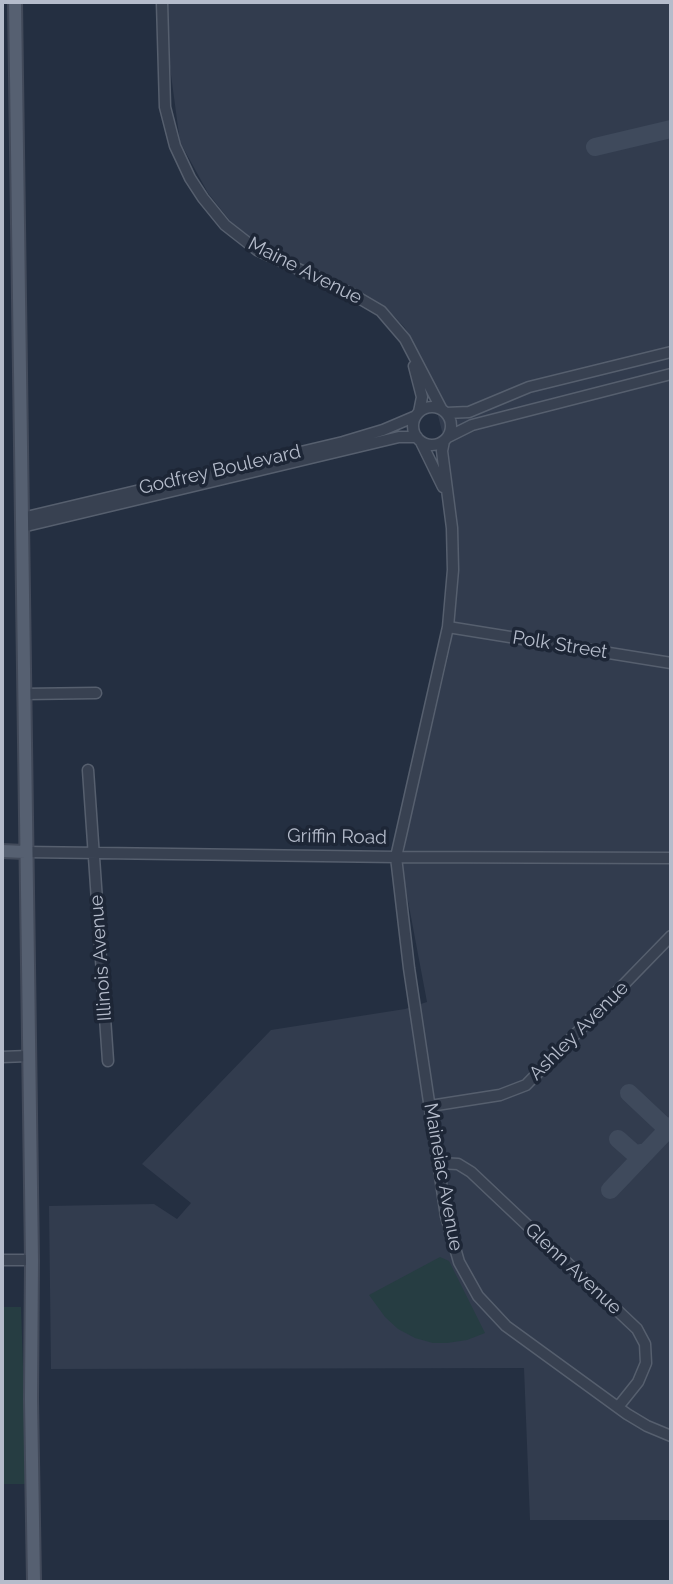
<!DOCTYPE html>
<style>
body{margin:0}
#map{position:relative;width:673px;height:1584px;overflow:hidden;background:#242f41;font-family:Raleway,sans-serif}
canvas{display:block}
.frame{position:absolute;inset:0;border:4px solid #b5bccb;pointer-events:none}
</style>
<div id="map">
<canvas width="673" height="1584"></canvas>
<div class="frame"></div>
</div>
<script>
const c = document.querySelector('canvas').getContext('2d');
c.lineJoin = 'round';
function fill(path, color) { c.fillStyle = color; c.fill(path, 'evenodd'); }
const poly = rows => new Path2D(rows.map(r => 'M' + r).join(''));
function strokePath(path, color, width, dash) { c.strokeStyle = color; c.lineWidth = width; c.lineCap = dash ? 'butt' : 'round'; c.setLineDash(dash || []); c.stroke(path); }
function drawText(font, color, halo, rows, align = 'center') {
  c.font = font + ' Raleway,sans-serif'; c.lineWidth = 7; c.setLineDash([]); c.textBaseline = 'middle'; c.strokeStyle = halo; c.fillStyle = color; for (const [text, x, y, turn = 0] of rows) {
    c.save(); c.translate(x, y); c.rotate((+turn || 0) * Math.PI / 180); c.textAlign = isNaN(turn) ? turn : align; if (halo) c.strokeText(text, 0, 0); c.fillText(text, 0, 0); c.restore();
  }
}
fill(poly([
 [167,2,671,2,671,1520,530,1520,524,1368,51,1369,49,1206,154,1204,177,1219,191,1203,142,1164,271,1030,405,1009,427,1002,402,869,406,838,451,644,445,443,430,384,415,346,405,328,392,314,344,286,263,248,231,222,208,193,180,142,167,45]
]), '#323c4e');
fill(poly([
 [440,1257,449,1261,485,1333,467,1340,447,1343,433,1343,415,1338,398,1329,385,1317,369,1295],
 [2,1307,21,1307,27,1484,2,1484]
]), '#263d42');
strokePath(poly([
 [595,147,671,129],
 [629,1093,663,1125,670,1128],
 [618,1139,635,1154,646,1152],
 [610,1190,671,1126]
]), '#3f4a5c', 18);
const minor = poly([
 [162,2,165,107,175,146,190,178,203,198,225,225,257,250,352,294,381,311,405,339,442,410],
 [414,366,422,397,419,412],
 '413 426a19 19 0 1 1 38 0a19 19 0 1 1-38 0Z',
 [446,413,469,412,529,387,671,352],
 [448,437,472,425,671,374],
 [444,441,442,451,452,528,453,570,448,627,396,857,409,968,446,1216,459,1262,478,1296,506,1326,627,1414,647,1426,671,1436],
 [421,442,443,487],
 [22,518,343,442,383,430,416,416],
 [22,527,399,437,417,437],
 [448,627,671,663],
 [24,694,96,693],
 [88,770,108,1061],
 [25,852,396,857,671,858],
 [2,1057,28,1056],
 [430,1106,500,1095,526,1085,671,936],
 [438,1163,458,1164,471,1172,637,1329,645,1344,646,1363,638,1382,618,1407],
 [2,1260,32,1260]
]);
const major = poly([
 [15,2,32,1260,31,1399,34,1582],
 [2,851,25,852]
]);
strokePath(minor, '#565f6e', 13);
strokePath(major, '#424a5a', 16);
strokePath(minor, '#384151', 10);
strokePath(major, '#566071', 12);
drawText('19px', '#b5bccb', '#1d2636', [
 ["Maine Avenue",305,271,27],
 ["Godfrey Boulevard",220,470,-13],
 ["Polk Street",560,645,9],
 ["Griffin Road",337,837,1],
 ["Illinois Avenue",101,958,-94],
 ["Ashley Avenue",579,1031,-45],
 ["Maineiac Avenue",443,1177,80],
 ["Glenn Avenue",573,1269,43]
]);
</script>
